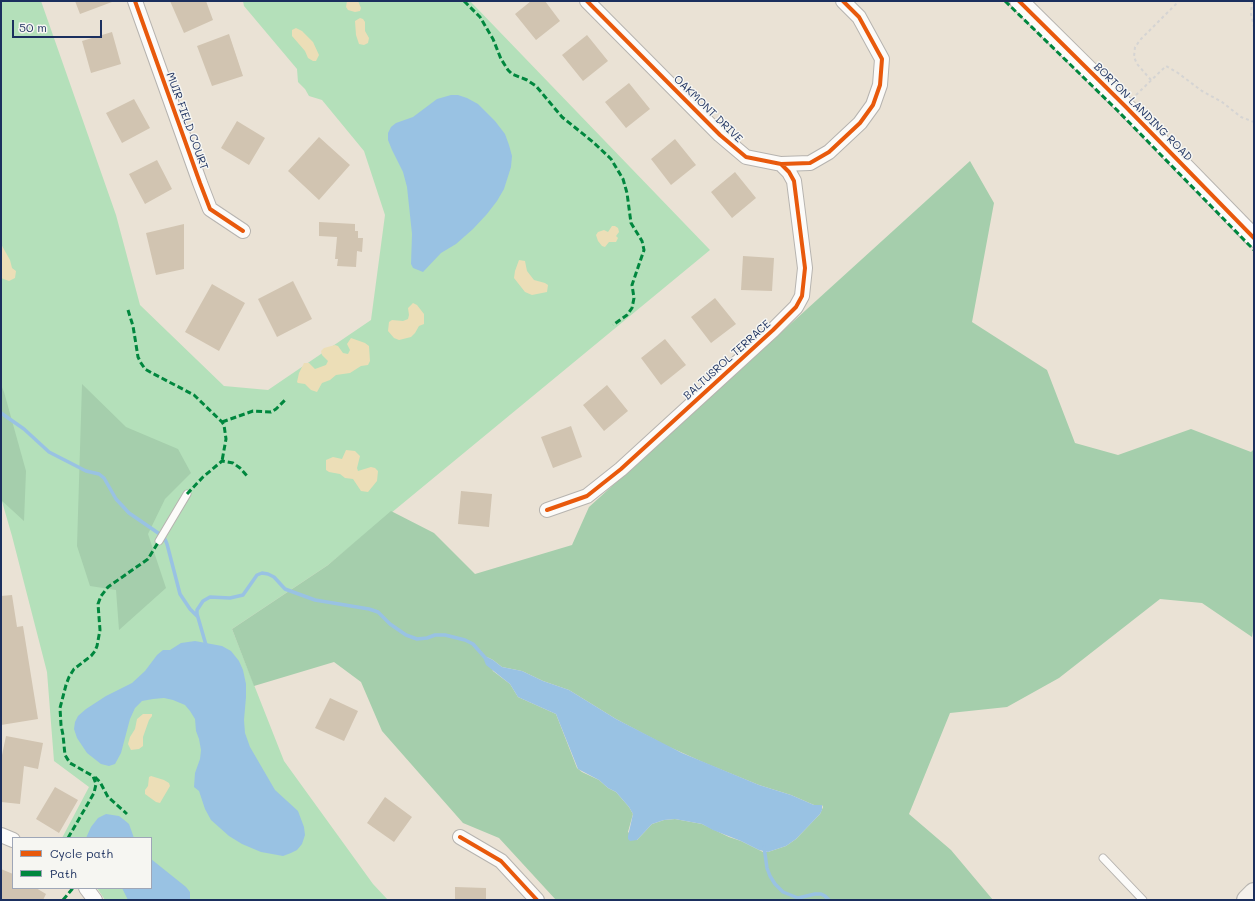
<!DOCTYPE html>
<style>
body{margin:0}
#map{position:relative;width:1255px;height:901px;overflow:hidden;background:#eae2d5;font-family:Mali,sans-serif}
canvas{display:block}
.frame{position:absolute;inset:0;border:2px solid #1b2f5e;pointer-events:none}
.legend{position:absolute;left:12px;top:837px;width:140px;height:52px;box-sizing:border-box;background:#f6f6f2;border:1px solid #9ea6b7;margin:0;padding:5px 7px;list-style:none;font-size:12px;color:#1b2f5e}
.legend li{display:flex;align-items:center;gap:8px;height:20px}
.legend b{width:20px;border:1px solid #9ea6b7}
.scale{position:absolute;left:12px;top:20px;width:90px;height:18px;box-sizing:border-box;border:2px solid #1b2f5e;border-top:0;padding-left:5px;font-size:12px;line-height:14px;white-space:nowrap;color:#1b2f5e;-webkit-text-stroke:3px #f6f6f2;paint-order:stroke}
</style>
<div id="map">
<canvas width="1255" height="901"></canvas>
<div class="frame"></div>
<ul class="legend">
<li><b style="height:5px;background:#e8590c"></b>Cycle path</li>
<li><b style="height:5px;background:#00873e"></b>Path</li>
</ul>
<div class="scale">50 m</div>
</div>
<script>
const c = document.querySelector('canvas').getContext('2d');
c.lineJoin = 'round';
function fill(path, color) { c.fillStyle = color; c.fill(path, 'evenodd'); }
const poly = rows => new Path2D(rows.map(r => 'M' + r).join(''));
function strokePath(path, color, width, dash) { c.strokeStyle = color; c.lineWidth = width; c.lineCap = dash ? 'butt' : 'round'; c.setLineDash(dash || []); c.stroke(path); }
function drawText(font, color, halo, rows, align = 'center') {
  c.font = font + ' Mali,sans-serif'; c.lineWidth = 3; c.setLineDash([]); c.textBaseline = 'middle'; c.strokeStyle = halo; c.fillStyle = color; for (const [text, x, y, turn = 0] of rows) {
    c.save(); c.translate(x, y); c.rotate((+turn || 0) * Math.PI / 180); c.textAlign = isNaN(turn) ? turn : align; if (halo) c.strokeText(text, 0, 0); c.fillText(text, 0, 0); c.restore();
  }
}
fill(poly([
 [1,1,41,1,116,215,140,305,224,386,268,390,371,320,385,215,364,151,322,100,309,96,305,89,298,82,297,69,244,6,243,1,470,1,710,250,328,565,232,629,284,761,373,884,388,900,105,900,97,888,151,888,151,838,62,838,89,787,54,761,47,672,12,536,1,498]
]), '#b4e0ba');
fill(poly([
 [970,161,994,203,972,322,1047,370,1075,443,1118,455,1191,429,1251,452,1254,449,1254,624,1252,637,1202,603,1160,599,1059,678,1007,707,950,713,909,814,951,850,993,900,556,900,499,838,463,823,382,731,361,682,334,662,254,686,232,629,328,565,391,511,434,533,475,574,572,545,589,507],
 [487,657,493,660,502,667,522,671,543,681,569,690,616,719,665,745,705,763,759,785,791,795,814,805,822,805,823,807,820,814,796,839,786,846,768,852,763,852,741,841,729,837,702,824,675,819,664,820,652,824,637,840,628,832,633,814,629,807,616,792,608,788,599,780,582,772,577,768,556,714,518,697,510,684,493,671],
 [82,384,126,427,178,449,191,473,165,499,148,534,166,588,119,630,116,590,90,586,77,546],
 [1,385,4,392,26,471,24,521,1,500]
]), '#a5ceac');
fill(poly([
 [347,1,358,1,361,8,360,11,355,12,348,10,346,7],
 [360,18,363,19,365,22,365,31,369,38,368,43,364,45,359,44,356,35,355,21],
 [296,28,302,31,313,42,319,55,316,61,313,61,308,58,305,51,292,36,292,30],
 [612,226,615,226,618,228,619,232,616,236,618,238,616,242,609,242,605,247,602,246,598,241,596,235,598,232,604,230,608,232],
 [1,244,10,260,12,268,16,271,15,278,9,281,1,278],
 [519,260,525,261,527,271,534,280,545,283,548,285,547,292,532,295,525,292,514,278,515,271],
 [413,303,417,305,424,314,424,324,419,326,415,333,411,337,399,340,394,338,388,331,389,322,392,320,403,321,408,319,409,315,408,308],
 [351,338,365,343,369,346,370,361,368,365,361,366,350,373,336,375,330,380,322,383,317,392,311,390,305,384,298,383,297,382,299,373,304,363,309,363,315,369,326,365,328,361,322,355,321,351,324,348,335,345,338,346,343,353,348,354,350,350,347,344],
 [346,450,355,451,360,456,357,468,358,471,371,467,375,468,378,471,377,481,368,492,361,491,353,479,345,478,340,474,329,472,326,470,326,460,333,457,342,459],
 [143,714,152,714,152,716,149,720,143,737,143,746,139,749,131,750,128,744,130,737,135,729,137,719],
 [151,776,164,780,169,783,170,786,160,803,156,802,145,794,145,790,148,786,149,777]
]), '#ecdeb7');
fill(poly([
 [451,95,458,95,467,98,478,104,495,121,505,134,509,145,512,156,511,167,504,189,497,201,487,214,473,229,456,244,441,253,423,272,413,268,411,264,412,234,407,187,403,172,392,150,388,140,388,133,391,127,396,123,413,117,437,99],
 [195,641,222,646,231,651,239,661,243,670,246,684,246,697,244,720,245,733,250,747,275,790,298,811,304,827,305,835,302,844,297,850,291,853,283,856,261,852,242,844,229,836,211,820,205,809,199,791,194,787,195,773,200,759,201,750,199,739,196,731,195,719,190,711,185,705,173,700,164,698,153,699,142,701,135,708,130,719,121,753,115,764,109,766,101,764,87,753,77,738,74,729,75,722,78,716,86,709,106,696,132,683,145,671,157,655,163,650,170,650,181,643],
 [487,657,493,660,502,667,522,671,543,681,569,690,616,719,682,753,759,785,791,795,814,805,822,805,822,810,820,814,796,839,786,846,768,852,759,850,741,841,713,830,702,824,675,819,664,820,652,824,637,840,630,841,628,839,628,836,633,814,629,807,616,792,608,788,599,780,578,769,556,714,518,697,510,684,486,665,484,660],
 [106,814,119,816,123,819,129,824,134,838,86,838,91,827,98,818],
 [151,859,186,887,190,892,190,900,128,900,122,888,151,888]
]), '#99c2e3');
strokePath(poly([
 [1,413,24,429,49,452,86,471,99,474,104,478,116,499,129,513,164,537,167,544,180,594,190,609,197,616],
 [206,645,197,614,197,610,203,601,210,597,230,598,243,595,257,575,262,573,268,574,274,577,285,589,293,592,315,600,369,609,378,612,390,624,406,635,417,639,427,638,435,635,445,635,465,640,473,644,488,661],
 [764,847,767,868,770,876,775,884,783,892,798,898,815,894,821,894,825,896,829,900]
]), '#99c2e3', 3.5);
fill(poly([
 [75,1,112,1,112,2,80,14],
 [170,1,206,1,213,20,184,33],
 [531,1,545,1,560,21,536,40,515,14],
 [112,32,121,64,91,73,82,41],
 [229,34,243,76,212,86,197,46],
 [587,35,608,61,583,81,562,55],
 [629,83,650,109,626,128,605,102],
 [134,99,150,128,122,143,106,113],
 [237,121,265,138,249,165,221,148],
 [319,137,350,165,319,200,288,171],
 [675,139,696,165,671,185,651,159],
 [157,160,172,189,145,204,129,174],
 [735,172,756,198,732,218,711,192],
 [319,222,355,224,355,231,358,231,358,238,363,238,362,252,357,251,356,267,337,266,338,259,335,259,337,237,319,236],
 [184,224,184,269,156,275,146,233],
 [743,256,774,258,772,291,741,290],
 [293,281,312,319,277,337,258,299],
 [212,284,245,303,219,351,185,332],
 [715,298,736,324,711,343,691,317],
 [665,339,686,365,661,385,641,358],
 [607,385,628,411,604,431,583,405],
 [571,426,582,457,553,468,541,437],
 [461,491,492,494,489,527,458,524],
 [12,595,17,627,23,626,38,719,1,725,1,596],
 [330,698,358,711,344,741,315,728],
 [6,736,43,743,38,769,24,766,20,804,1,802,1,760],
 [55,787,78,800,59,833,36,819],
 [385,797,412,817,394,842,367,823],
 [1,869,13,874,13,888,36,888,46,894,43,900,1,900],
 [455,887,486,888,486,900,455,900]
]), '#d1c4b1');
const service = poly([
 [159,541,187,494],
 [1103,858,1143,900]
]);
const minor = poly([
 [135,1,200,183,210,209,243,231],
 [587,1,720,135,746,157,781,164,810,163,829,152,860,123,873,105,880,85,882,59,859,17,843,1],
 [547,510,587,496,621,469,773,330,796,307,802,296,805,268,794,181,789,172,781,164],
 [1,835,13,840],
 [460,837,501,861,537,900],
 [86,888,95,900]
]);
const tertiary = poly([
 [1019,1,1125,106,1254,238]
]);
const secondary = poly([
 [1247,900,1254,893]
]);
strokePath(service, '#b6b3af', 9);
strokePath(minor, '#b6b3af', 16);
strokePath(tertiary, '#b6b3af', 20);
strokePath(secondary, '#b6b3af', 22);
strokePath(poly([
 [1252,1,1251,14,1254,27],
 [1151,80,1137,64,1134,57,1135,47,1141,39,1179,1],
 [1136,95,1166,66,1178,73,1202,91,1222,102,1241,117,1254,122]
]), '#d5d4d3', 2, [3, 3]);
strokePath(service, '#fcfbf9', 7);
strokePath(minor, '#fcfbf9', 14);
strokePath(tertiary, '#fcfbf9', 18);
strokePath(secondary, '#f5f1eb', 20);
strokePath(poly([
 [464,1,480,17,493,39,501,59,508,70,512,74,527,80,536,86,562,117,593,142,611,159,623,179,627,193,631,223,642,241,644,250,632,285,634,298,632,308,627,315,613,325],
 [1005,1,1117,110,1254,250],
 [128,310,133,326,138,357,141,363,145,369,152,373,194,395,222,422,224,425,226,439,222,461],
 [222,422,253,411,271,412,276,409,285,400],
 [187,494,203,477,222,461,233,463,240,468,248,477],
 [95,777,100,782,108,797,127,814],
 [68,838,94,793,96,784,93,776,70,763,65,755,63,735,61,725,60,708,66,685,69,677,74,669,91,656,95,651,97,646,100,630,98,604,101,596,108,587,148,559,159,541],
 [63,900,73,888]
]), '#00873e', 3, [6, 3]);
strokePath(poly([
 [135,1,200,183,210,209,243,231],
 [587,1,720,135,746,157,781,164,810,163,829,152,860,123,873,105,880,85,882,59,859,17,843,1],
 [1019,1,1125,106,1254,238],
 [547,510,587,496,621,469,773,330,796,307,802,296,805,268,794,181,789,172,781,164],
 [460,837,501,861,537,900]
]), '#e8590c', 4);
drawText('11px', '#1b2f5e', '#f6f6f2', [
 ["OAKMONT DRIVE",708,109,44],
 ["BORTON LANDING ROAD",1143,112,45],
 ["MUIR FIELD COURT",187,121,70],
 ["BALTUSROL TERRACE",727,360,-42]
]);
</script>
